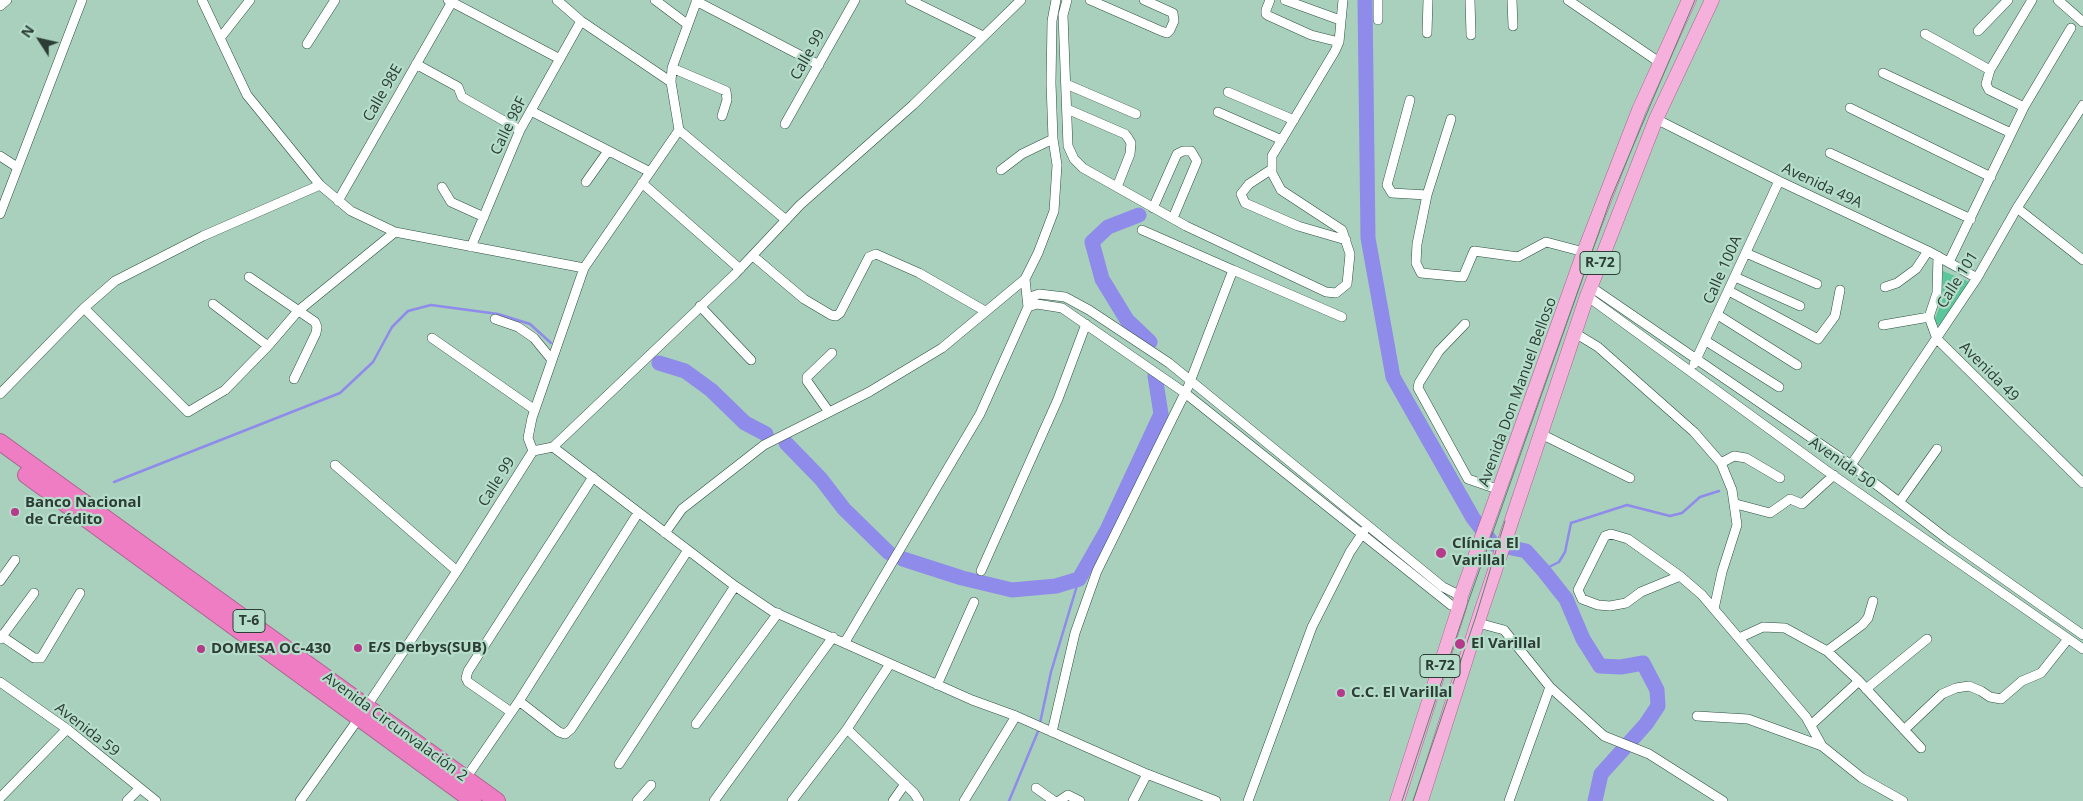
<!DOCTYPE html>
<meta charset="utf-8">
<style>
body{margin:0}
#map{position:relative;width:2083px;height:801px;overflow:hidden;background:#a8d0bd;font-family:"Open Sans",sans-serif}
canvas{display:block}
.north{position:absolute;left:15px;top:15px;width:50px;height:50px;-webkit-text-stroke:4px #b5ddca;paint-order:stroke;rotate:305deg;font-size:14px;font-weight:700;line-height:20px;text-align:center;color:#2c3d35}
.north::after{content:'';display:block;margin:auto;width:18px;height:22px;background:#2c3d35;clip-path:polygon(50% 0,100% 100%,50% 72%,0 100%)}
</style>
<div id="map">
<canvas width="2083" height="801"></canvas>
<div class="north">N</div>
</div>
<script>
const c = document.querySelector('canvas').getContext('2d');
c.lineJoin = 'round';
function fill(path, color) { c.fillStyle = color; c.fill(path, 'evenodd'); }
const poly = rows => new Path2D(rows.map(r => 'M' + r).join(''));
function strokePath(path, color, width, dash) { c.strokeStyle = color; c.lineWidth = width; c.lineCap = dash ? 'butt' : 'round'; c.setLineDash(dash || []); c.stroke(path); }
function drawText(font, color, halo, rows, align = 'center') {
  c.font = font + ' "Open Sans",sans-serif'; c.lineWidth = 4.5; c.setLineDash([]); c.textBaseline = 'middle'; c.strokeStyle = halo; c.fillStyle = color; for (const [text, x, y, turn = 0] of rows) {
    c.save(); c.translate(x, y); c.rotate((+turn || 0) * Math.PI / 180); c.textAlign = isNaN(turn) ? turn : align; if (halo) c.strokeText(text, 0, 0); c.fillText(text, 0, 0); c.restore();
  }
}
fill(poly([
 [1943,271,1969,282,1939,326,1934,321,1942,301]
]), '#5bc69a');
strokePath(poly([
 [114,482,340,393,373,362,392,327,408,311,431,305,498,314,530,324,551,343],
 [1543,570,1559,562,1565,552,1571,523,1627,505,1670,516,1682,513,1700,497,1719,491],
 [1040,723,1051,672,1079,579],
 [1009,801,1039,729]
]), '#8f8bea', 2.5);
strokePath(poly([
 [1365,0,1368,238,1393,377,1473,518,1493,544,1526,551,1543,570,1566,599,1583,639,1600,666,1621,667,1643,663,1657,690,1658,706,1646,724,1601,774,1595,801],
 [1139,215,1108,227,1092,242,1102,279,1127,320,1150,342],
 [659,363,685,371,711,390,745,423,766,434],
 [786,443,821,479,844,509,889,553],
 [903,559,962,578,1012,590,1056,586,1079,579,1107,530,1161,414,1155,376]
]), '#8f8bea', 15);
const street = poly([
 [202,0,247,95,320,185,351,211,395,232,584,268],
 [448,0,560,59],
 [557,0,581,21,671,82],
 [655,0,687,24],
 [697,0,672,68,671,82,679,130,786,220],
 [910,0,983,36],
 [1067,0,1063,15,1068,146,1074,159,1083,168,1186,226,1326,292,1336,293,1347,284,1350,254,1342,230,1281,190,1272,173,1272,156,1335,51,1339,42,1343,0],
 [1090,0,1161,31,1167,33,1170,30,1174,21,1173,13,1144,0],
 [1270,0,1266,10,1266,14,1269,16,1311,35,1339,42],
 [1285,0,1340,20],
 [1470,0,1471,35],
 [1512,0,1513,26],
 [1568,0,1659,62],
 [2058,0,2083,22],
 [696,1,819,65],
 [0,6,7,0],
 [1378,20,1378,0],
 [1978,31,2008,0],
 [1427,33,1428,0],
 [1925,34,1990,70],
 [221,37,250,0],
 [307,44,335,0],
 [416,64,458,87,462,97,520,130],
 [672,68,726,91,727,100,722,116],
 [1883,73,2011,133],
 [1066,84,1136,114],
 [1228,92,1294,120],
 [1410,100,1387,185,1392,193,1427,195,1417,244,1416,263,1421,273,1463,277,1474,251,1518,257,1546,242,1584,252],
 [2024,107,1989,90,1986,84,1990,70,2032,0],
 [1850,108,1991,177],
 [1067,109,1125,134,1128,138,1131,143,1130,154,1117,187],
 [531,111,650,172],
 [1218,112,1282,140],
 [1656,119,1779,181,1928,251,1977,278],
 [785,124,855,0],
 [1830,153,1971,219],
 [0,156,17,167],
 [1272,169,1249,184,1241,194,1245,203,1298,226,1346,240],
 [1001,170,1022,154,1053,139],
 [586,182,608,151],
 [642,183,740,269],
 [442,187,451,202,484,217],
 [1427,195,1451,119],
 [338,201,453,0],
 [1153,208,1177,154,1183,151,1191,151,1197,161,1173,218],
 [2017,208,2083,260],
 [0,214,82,0],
 [1142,230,1233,270],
 [471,247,520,130,581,21],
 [1746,253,1817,284],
 [753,256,804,299,831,315,836,316,840,313,869,257,876,254,919,273,985,311],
 [1938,256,1937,293,1929,317,1937,339,2083,483],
 [1949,262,2024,107,2071,28],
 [249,277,315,322,317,327,316,333,294,379],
 [1735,277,1800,306],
 [1591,287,1851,465,1947,539,2083,635],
 [1885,287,1897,283,1916,269,1928,251],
 [1729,291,1818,339,1835,316,1840,290],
 [1587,296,1827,471,2083,649],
 [1027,298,1039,294,1065,297,1089,310,1169,363,1443,587,1461,596],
 [213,304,268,346],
 [700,306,751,360],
 [1028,307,1037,304,1062,308,1185,393,1451,605,1459,608],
 [84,308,188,412,225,390,268,346,298,311,395,232],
 [1718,315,1797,365],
 [495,319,518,327,534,338,552,360],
 [1465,324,1439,351,1419,383,1418,388,1468,479,1500,490],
 [1883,325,1929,317],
 [1575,333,1598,347,1694,432,1721,463,1732,490,1737,525,1722,572,1714,609],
 [432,338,535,410],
 [1706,341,1779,387],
 [1694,364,1779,181],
 [0,394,84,308,115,281,203,236,320,185],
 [829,412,807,381,807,377,832,353],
 [1541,434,1630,478],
 [553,447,735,586,772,611,972,700,1016,716,1147,774,1216,801],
 [533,451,553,447,735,274,800,205,913,105,1021,0],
 [533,451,528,438,532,418,584,268,679,130],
 [1721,463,1734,456,1746,458,1780,478],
 [335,465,457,571],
 [1851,465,1977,278,2017,208,2083,105],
 [1900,501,1937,449],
 [1736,504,1770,513,1790,499,1802,504,1834,475],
 [665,533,682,509,764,445,869,392,942,348,1025,279,1038,253,1054,211,1057,165,1053,139,1051,83,1052,21,1056,0],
 [981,571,1058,399,1086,324],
 [1680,576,1641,592,1626,603,1610,606,1598,605,1582,599,1578,590,1605,536,1611,534,1628,539,1680,576,1702,595,1806,717,1822,746,1862,778,1903,801],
 [0,581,15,560],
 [1478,623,1504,630,1550,687,1604,736,1649,754,1723,801],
 [0,635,34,658,41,658,80,593],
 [1739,638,1763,627,1785,628,1827,651,1859,681,1921,748],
 [0,639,34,593],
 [845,642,980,414,1028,307,1025,279],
 [1827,651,1862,625,1868,618,1873,601],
 [0,682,67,729,156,801],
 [937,685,974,602],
 [1866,689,1927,639],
 [519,701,559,732,565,734,571,729,688,550],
 [511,712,468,682,466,678,468,671,593,477],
 [1697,716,1748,719,1822,746],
 [696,724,778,613],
 [1811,725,1859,681],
 [847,729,914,793,919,801],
 [1904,730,1942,694,1956,688,1969,686,1981,691,1990,697,2001,699,2022,681,2041,673,2068,639],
 [1052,732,1075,633,1097,571,1188,387,1233,270,1342,317],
 [619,764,735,586],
 [466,778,519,701,638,513],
 [1036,788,1054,801],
 [0,798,67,729],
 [127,801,139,789],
 [300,801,359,718,457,571,533,451],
 [637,801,651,785],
 [714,801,833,637],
 [792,801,847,729,890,664],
 [893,801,905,784],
 [964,801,1016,716],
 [1059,801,1068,795,1080,801],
 [1133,801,1147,774],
 [1248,801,1312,627,1350,552,1364,531],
 [1509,801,1550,687]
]);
const primary = poly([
 [1397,801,1459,608,1461,596,1584,252,1639,110,1689,0],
 [1421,801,1480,615,1587,296,1656,119,1712,0]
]);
const highway = poly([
 [0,442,497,801],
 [26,475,473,801]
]);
strokePath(street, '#2c5040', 10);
strokePath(primary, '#aa6791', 15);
strokePath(highway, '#aa6791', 18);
strokePath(street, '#fff', 9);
strokePath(primary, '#f5b1db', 14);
strokePath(highway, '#ee7dc3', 16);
strokePath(poly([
 [1402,801,1465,611,1611,198,1695,0],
 [1413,801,1476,616,1505,521]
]), '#647f72', 1);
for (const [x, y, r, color] of [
 [15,512,5,"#b53a8c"],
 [1441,553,6,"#b53a8c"],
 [1460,644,6,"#b53a8c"],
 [358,648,5,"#b53a8c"],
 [201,649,5,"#b53a8c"],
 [1341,693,5,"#b53a8c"]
]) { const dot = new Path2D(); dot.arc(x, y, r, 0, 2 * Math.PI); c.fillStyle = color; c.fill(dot); strokePath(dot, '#b5ddca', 2); }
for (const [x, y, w] of [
 [1600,263,40],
 [249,621,32],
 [1440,666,40]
]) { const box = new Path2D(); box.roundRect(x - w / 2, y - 11.5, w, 23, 4); c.fillStyle = '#b5ddca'; c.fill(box); strokePath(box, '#2c3d35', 1); }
drawText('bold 14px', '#2c3d35', null, [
 ["R-72",1600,263],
 ["T-6",249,621],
 ["R-72",1440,666]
]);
drawText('15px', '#2c3d35', '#b5ddca', [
 ["Calle 99",808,55,-61],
 ["Calle 98E",383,93,-60],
 ["Calle 98F",509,126,-64],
 ["Avenida 49A",1822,186,25],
 ["Calle 100A",1723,270,-66],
 ["Calle 101",1958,280,-58],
 ["Avenida 49",1989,372,45],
 ["Avenida Don Manuel Belloso",1518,392,-70],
 ["Avenida 50",1842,463,35],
 ["Calle 99",497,482,-58],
 ["Avenida Circunvalación 2",395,727,36],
 ["Avenida 59",87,730,38]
]);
drawText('bold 15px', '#2c3d35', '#b5ddca', [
 ["Banco Nacional",25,503],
 ["de Crédito",25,520],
 ["Clínica El",1452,544],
 ["Varillal",1452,561],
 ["El Varillal",1471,644],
 ["E/S Derbys(SUB)",368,648],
 ["DOMESA OC-430",211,649],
 ["C.C. El Varillal",1351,693]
], 'left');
</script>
